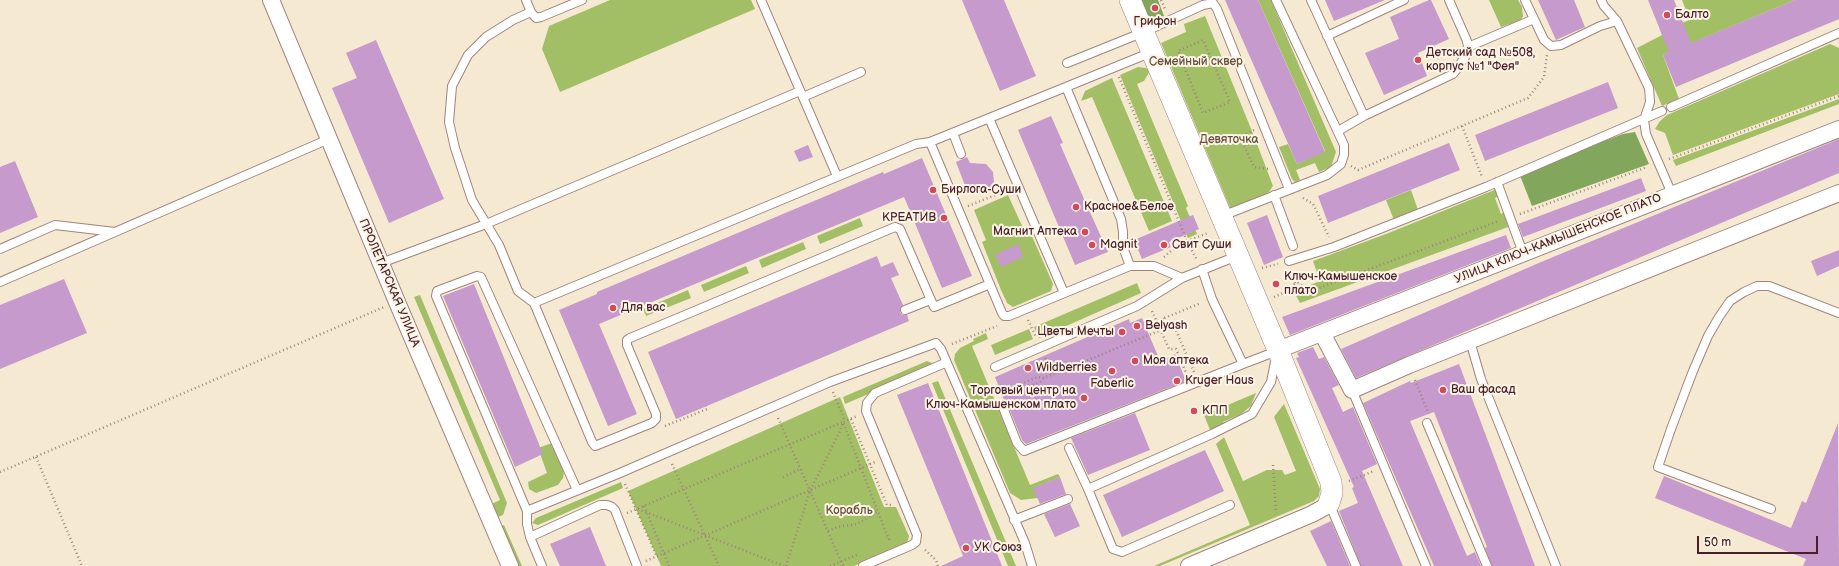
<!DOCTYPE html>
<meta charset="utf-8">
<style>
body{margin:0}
#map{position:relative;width:1839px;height:566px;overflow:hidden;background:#f5ead1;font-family:"Balsamiq Sans",sans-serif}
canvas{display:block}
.scale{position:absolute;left:1697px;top:536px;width:121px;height:18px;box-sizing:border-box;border:2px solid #4a1f2b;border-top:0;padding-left:5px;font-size:12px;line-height:14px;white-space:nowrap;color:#4a1f2b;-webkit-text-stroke:3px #fcf5e5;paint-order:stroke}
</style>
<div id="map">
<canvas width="1839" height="566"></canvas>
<div class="scale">50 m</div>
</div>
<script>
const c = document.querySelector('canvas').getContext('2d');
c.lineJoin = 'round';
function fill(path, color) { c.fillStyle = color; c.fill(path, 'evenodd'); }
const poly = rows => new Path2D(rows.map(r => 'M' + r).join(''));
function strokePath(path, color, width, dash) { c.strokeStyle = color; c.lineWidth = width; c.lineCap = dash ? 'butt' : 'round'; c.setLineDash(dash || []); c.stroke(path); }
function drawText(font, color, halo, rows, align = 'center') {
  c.font = font + ' "Balsamiq Sans",sans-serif'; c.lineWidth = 4; c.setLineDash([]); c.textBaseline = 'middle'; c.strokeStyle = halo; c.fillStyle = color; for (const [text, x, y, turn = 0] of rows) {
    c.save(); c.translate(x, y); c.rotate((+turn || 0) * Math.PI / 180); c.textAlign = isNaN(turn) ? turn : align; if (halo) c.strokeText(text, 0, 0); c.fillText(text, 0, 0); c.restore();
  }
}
fill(poly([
 [610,0,751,0,755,9,560,92,542,49,549,26],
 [1258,0,1271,0,1336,152,1331,167,1319,172,1315,163,1296,170,1300,180,1295,182,1292,179,1279,147,1288,144,1297,164,1325,151],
 [1489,0,1518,0,1522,7,1523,16,1521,20,1501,27],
 [1682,0,1795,0,1663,55,1679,99,1662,106,1637,48,1662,35,1660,30,1690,20],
 [1205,16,1254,136,1273,186,1269,192,1262,196,1231,210,1161,43,1186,32,1184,24],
 [1830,44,1839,48,1839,94,1673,155,1665,133,1655,129,1660,121,1667,115],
 [1138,67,1146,68,1150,71,1144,81,1137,84,1188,206,1186,208,1197,234,1188,238,1120,75],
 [1112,78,1172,221,1149,231,1092,97,1081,101,1085,91],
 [1839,99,1839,104,1676,166,1673,160],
 [1497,189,1499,196,1495,198,1501,214,1505,212,1511,226,1300,303,1294,292,1320,281,1313,261,1386,234],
 [1411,190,1418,210,1394,220,1386,200],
 [1008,195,1023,228,1028,227,1053,284,1051,291,1013,307,1007,303,1001,290,982,242,986,240,974,210],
 [860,218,863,226,820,244,817,236],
 [803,242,806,249,762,268,759,260],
 [746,266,749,273,704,292,701,285],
 [1137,283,1141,293,1039,338,1034,327],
 [688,290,691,298,646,316,643,309],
 [420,295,507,503,503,515,491,520,485,507,500,500,414,297],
 [1029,329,1033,339,995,355,991,345],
 [986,333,988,339,972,346,1030,485,1058,474,1060,477,1034,488,1038,498,1021,500,1010,493,954,360,955,354,960,348,974,341,973,339],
 [927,361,932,363,932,367,845,404,843,397],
 [938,381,1016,566,1008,566,932,383],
 [1256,393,1251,406,1241,414,1223,422,1224,424,1210,430,1204,415],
 [840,397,884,507,896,507,909,536,907,544,854,566,661,566,628,491],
 [1284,404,1320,489,1319,496,1314,501,1160,566,1154,566,1250,525,1216,444,1224,437,1243,481,1267,470,1282,470,1285,475,1296,471,1274,417],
 [552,443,564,472,563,478,558,485,536,493,529,489,528,482,547,473,538,448],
 [621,482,623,488,538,525,532,523,536,518],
 [504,525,522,566,514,566,497,528]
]), '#a3bf66');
fill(poly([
 [1140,0,1158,0,1164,16,1159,18,1150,17,1144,12],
 [1635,132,1649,164,1532,206,1519,173,1623,134]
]), '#82a65b');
fill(poly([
 [962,0,1004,0,1036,76,1000,91],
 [1225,0,1258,0,1325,152,1297,164],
 [1325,0,1385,0,1334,21],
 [1429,0,1431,0,1449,39,1418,53,1427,76,1384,95,1365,53,1399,39,1390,17],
 [1538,0,1574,0,1585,27,1556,40],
 [1648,0,1674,0,1691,43,1795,0,1839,0,1839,19,1676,87,1663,55,1669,52],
 [376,40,444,199,389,223,332,88,357,78,346,53],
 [1608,82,1618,108,1485,161,1475,135],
 [1051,116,1063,143,1060,144,1084,199,1108,252,1075,265,1018,130],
 [1839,139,1839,173,1356,378,1341,349,1541,262],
 [1449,143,1460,170,1328,223,1318,196],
 [808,145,813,157,799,162,794,151],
 [967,157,970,163,986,164,993,172,994,182,989,190,985,193,980,194,970,191,964,183,956,162],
 [922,158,972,276,942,288,904,197,599,324,637,414,608,426,559,310,597,294,597,292,883,172,884,174],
 [15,161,38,217,0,233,0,167],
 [1641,178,1646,191,1523,237,1518,224],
 [1193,215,1199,229,1169,242,1171,247,1142,259,1134,240],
 [1267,215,1283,257,1264,265,1247,223],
 [1506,235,1511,248,1290,335,1282,317],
 [1018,244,1023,257,1001,267,995,255],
 [1839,250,1839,266,1817,276,1811,261],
 [877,256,881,267,893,262,899,275,891,278,903,305,900,312,902,315,907,315,909,321,676,419,648,352],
 [64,279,87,333,0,369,0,305],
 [474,284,543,454,515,467,443,296],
 [1142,318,1160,361,1175,354,1186,381,1026,444,1022,440,1009,408,1006,405,995,377,1129,319,1130,323],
 [1313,347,1319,359,1324,357,1339,385,1332,388,1343,412,1353,407,1377,464,1362,471,1403,566,1361,566,1339,511,1358,503,1352,488,1354,487,1296,358,1299,357,1297,353],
 [1459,364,1535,566,1492,566,1485,548,1487,547,1434,412,1410,421,1467,556,1475,552,1481,566,1434,566,1363,403,1410,381,1411,383],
 [928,383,1002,566,941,566,963,556,897,395],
 [1135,413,1150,450,1088,475,1071,438],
 [1838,423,1839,566,1803,566,1806,559,1655,498,1664,476,1791,528,1802,501,1806,503],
 [1205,450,1224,491,1122,537,1103,495],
 [1060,477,1066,494,1040,504,1033,488],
 [1070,504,1080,526,1055,537,1044,514],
 [1331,521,1350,566,1327,566,1310,531],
 [590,527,606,566,560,566,550,544]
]), '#c69acd');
const service = poly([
 [526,0,531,12,536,18,541,17,582,0],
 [761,0,837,176],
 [1311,0,1364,116],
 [1525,0,1544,40,1551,46,1561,45,1600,26,1617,21],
 [1601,0,1604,6,1617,21,1649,88,1650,102,1644,120,1646,134,1672,194],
 [531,12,513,20,486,37,468,55,452,86,449,122,455,148,472,200,499,245,518,291,534,303],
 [1327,36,1404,0],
 [1468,47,1534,19],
 [1067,63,1144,32,1203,5,1213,3,1217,9,1289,189],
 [803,97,861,72],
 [1671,107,1839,33],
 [989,118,1064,293],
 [1338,131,1364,116,1453,74,1457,69,1468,52,1468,47,1467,41,1449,0],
 [953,133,961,154],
 [930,142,1002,313,1004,316,1009,316,1130,266,1154,266,1182,278,1237,256],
 [1497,182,1523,253],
 [1274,195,1293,246],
 [1222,216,1327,175,1341,164,1344,155,1344,145,1276,0],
 [0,249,55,225,115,232],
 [1289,261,1334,247,1486,187,1662,111],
 [381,263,486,224,800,91],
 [1130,266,1123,247,1123,232,1121,219,1066,87,1152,52],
 [1202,269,1212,299,1243,364,1277,351],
 [0,282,322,142],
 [990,284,934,307,900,229,895,227,630,338,627,340,627,345,656,414,656,419,652,423,595,446,592,442,534,303,916,144,930,142,1066,87],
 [905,310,930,300],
 [1470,341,1481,379,1556,566],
 [995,367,1137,306,1182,278],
 [1352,390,1426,566],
 [1004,410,1017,443,1024,451,1243,364],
 [1427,423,1487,566],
 [1069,448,1088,489],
 [577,490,481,277,477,276,437,291,436,296,527,511,527,524,530,537,600,505,607,505,612,507,615,510,637,566],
 [1329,503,1356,566],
 [1230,505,1122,552,1113,549,1088,489,1212,434,1252,414,1271,382,1276,357],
 [1771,509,1658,467,1671,429,1693,371,1708,336,1719,317,1730,301,1744,292,1757,286,1769,286,1839,313],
 [527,511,620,473,830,382,936,343,941,349,1025,543,1032,566],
 [1014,520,1068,499],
 [530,537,542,566],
 [863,566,912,545,916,542,917,535,868,416,866,411,867,403,875,393,945,363]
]);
const minor = poly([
 [271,0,397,302,510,566],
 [1322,333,1352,390,1409,365,1839,193],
 [1278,350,1839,129],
 [1189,566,1312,514,1323,508,1329,503]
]);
const tertiary = poly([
 [1130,0,1278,350,1331,482,1332,493,1329,503]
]);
strokePath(service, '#a0847e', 10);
strokePath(minor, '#a0847e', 18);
strokePath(tertiary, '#a0847e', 22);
strokePath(poly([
 [1161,0,1166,11],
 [1214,65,1203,40,1178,51,1203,113,1230,102,1214,65,1226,60],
 [1119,77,1187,241,1197,260],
 [1462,126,1482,177],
 [1254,130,1242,136,1244,146,1254,167,1269,169],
 [1669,159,1839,96],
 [1351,166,1358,170,1528,98,1544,77,1547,55],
 [1303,198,1313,204,1329,237],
 [968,206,1008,190],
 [1520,214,1647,167],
 [1164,257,1171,251,1187,241,1208,233],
 [1262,268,1278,264],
 [1291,271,1295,284],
 [1274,297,1290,290,1295,284,1298,283,1305,288,1316,289,1499,221],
 [1152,311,1169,349,1176,349,1187,375],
 [1163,318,1166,325,1175,328,1194,372],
 [1028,320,1036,337],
 [1157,321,1201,303],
 [952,344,997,326],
 [1045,358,1052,374],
 [1044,378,1038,377,1009,389,1011,392,1016,391,1040,382,1044,378,1161,330],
 [1415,380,1428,412],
 [833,392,845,421],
 [973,393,992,394,1009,389],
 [778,418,843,566],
 [851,419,887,505,893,505],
 [665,426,707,409,706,406],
 [36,457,82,566],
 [672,464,719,566],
 [1273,465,1276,513],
 [0,472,384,307],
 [783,477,800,469],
 [1349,481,1374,471],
 [625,484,657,557],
 [644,506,669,566],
 [638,509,784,566],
 [627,513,843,422,887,535,889,539,887,542],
 [828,531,837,527,857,524,878,511],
 [925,550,936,560,938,566],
 [646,561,875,462],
 [786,566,810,491,840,431,843,422,857,416],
 [830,566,857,555]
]), '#a0847e', 2.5, [1, 3]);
strokePath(service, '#fff', 8);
strokePath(minor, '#fff', 16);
strokePath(tertiary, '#fff', 21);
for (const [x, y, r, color] of [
 [1155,8,4,"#d1495b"],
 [1667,15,4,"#d1495b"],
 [1418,60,4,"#d1495b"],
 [933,190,4,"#d1495b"],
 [1076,207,4,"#d1495b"],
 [944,218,4,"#d1495b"],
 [1085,232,4,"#d1495b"],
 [1092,245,4,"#d1495b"],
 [1164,245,4,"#d1495b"],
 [1276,284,4,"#d1495b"],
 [613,308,4,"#d1495b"],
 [1137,326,4,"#d1495b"],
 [1122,332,4,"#d1495b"],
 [1135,361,4,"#d1495b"],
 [1028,368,4,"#d1495b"],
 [1112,371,4,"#d1495b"],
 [1177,381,4,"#d1495b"],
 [1443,390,4,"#d1495b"],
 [1084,398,4,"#d1495b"],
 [1194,411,4,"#d1495b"],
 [966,548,4,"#d1495b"]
]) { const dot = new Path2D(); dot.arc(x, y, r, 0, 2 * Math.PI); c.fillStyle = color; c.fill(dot); strokePath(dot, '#fcf5e5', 1.5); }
drawText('12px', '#4a1f2b', '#fcf5e5', [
 ["Балто",1675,15],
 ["Грифон",1155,22,"center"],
 ["Детский сад №508,",1426,53],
 ["корпус №1 \"Фея\"",1426,67],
 ["Бирлога-Суши",941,190],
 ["Красное&Белое",1084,207],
 ["КРЕАТИВ",936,218,"right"],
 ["Магнит Аптека",1077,232,"right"],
 ["Magnit",1100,245],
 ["Свит Суши",1172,245],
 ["Ключ-Камышенское",1284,277],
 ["плато",1284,291],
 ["Для вас",621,308],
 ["Belyash",1145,326],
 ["Цветы Мечты",1114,332,"right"],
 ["Моя аптека",1143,361],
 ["Wildberries",1036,368],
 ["Kruger Haus",1185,381],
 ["Faberlic",1112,384,"center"],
 ["Ваш фасад",1451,390],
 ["Торговый центр на",1076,391,"right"],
 ["Ключ-Камышенском плато",1076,405,"right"],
 ["КПП",1202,411],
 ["УК Союз",974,548]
], 'left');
drawText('12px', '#654f3d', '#fcf5e5', [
 ["Семейный сквер",1196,62],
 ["Девяточка",1229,140],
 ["Корабль",849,511]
]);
drawText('12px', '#4a1f2b', '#fcf5e5', [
 ["УЛИЦА КЛЮЧ-КАМЫШЕНСКОЕ ПЛАТО",1558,239,-22],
 ["ПРОЛЕТАРСКАЯ УЛИЦА",389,283,67]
]);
</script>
